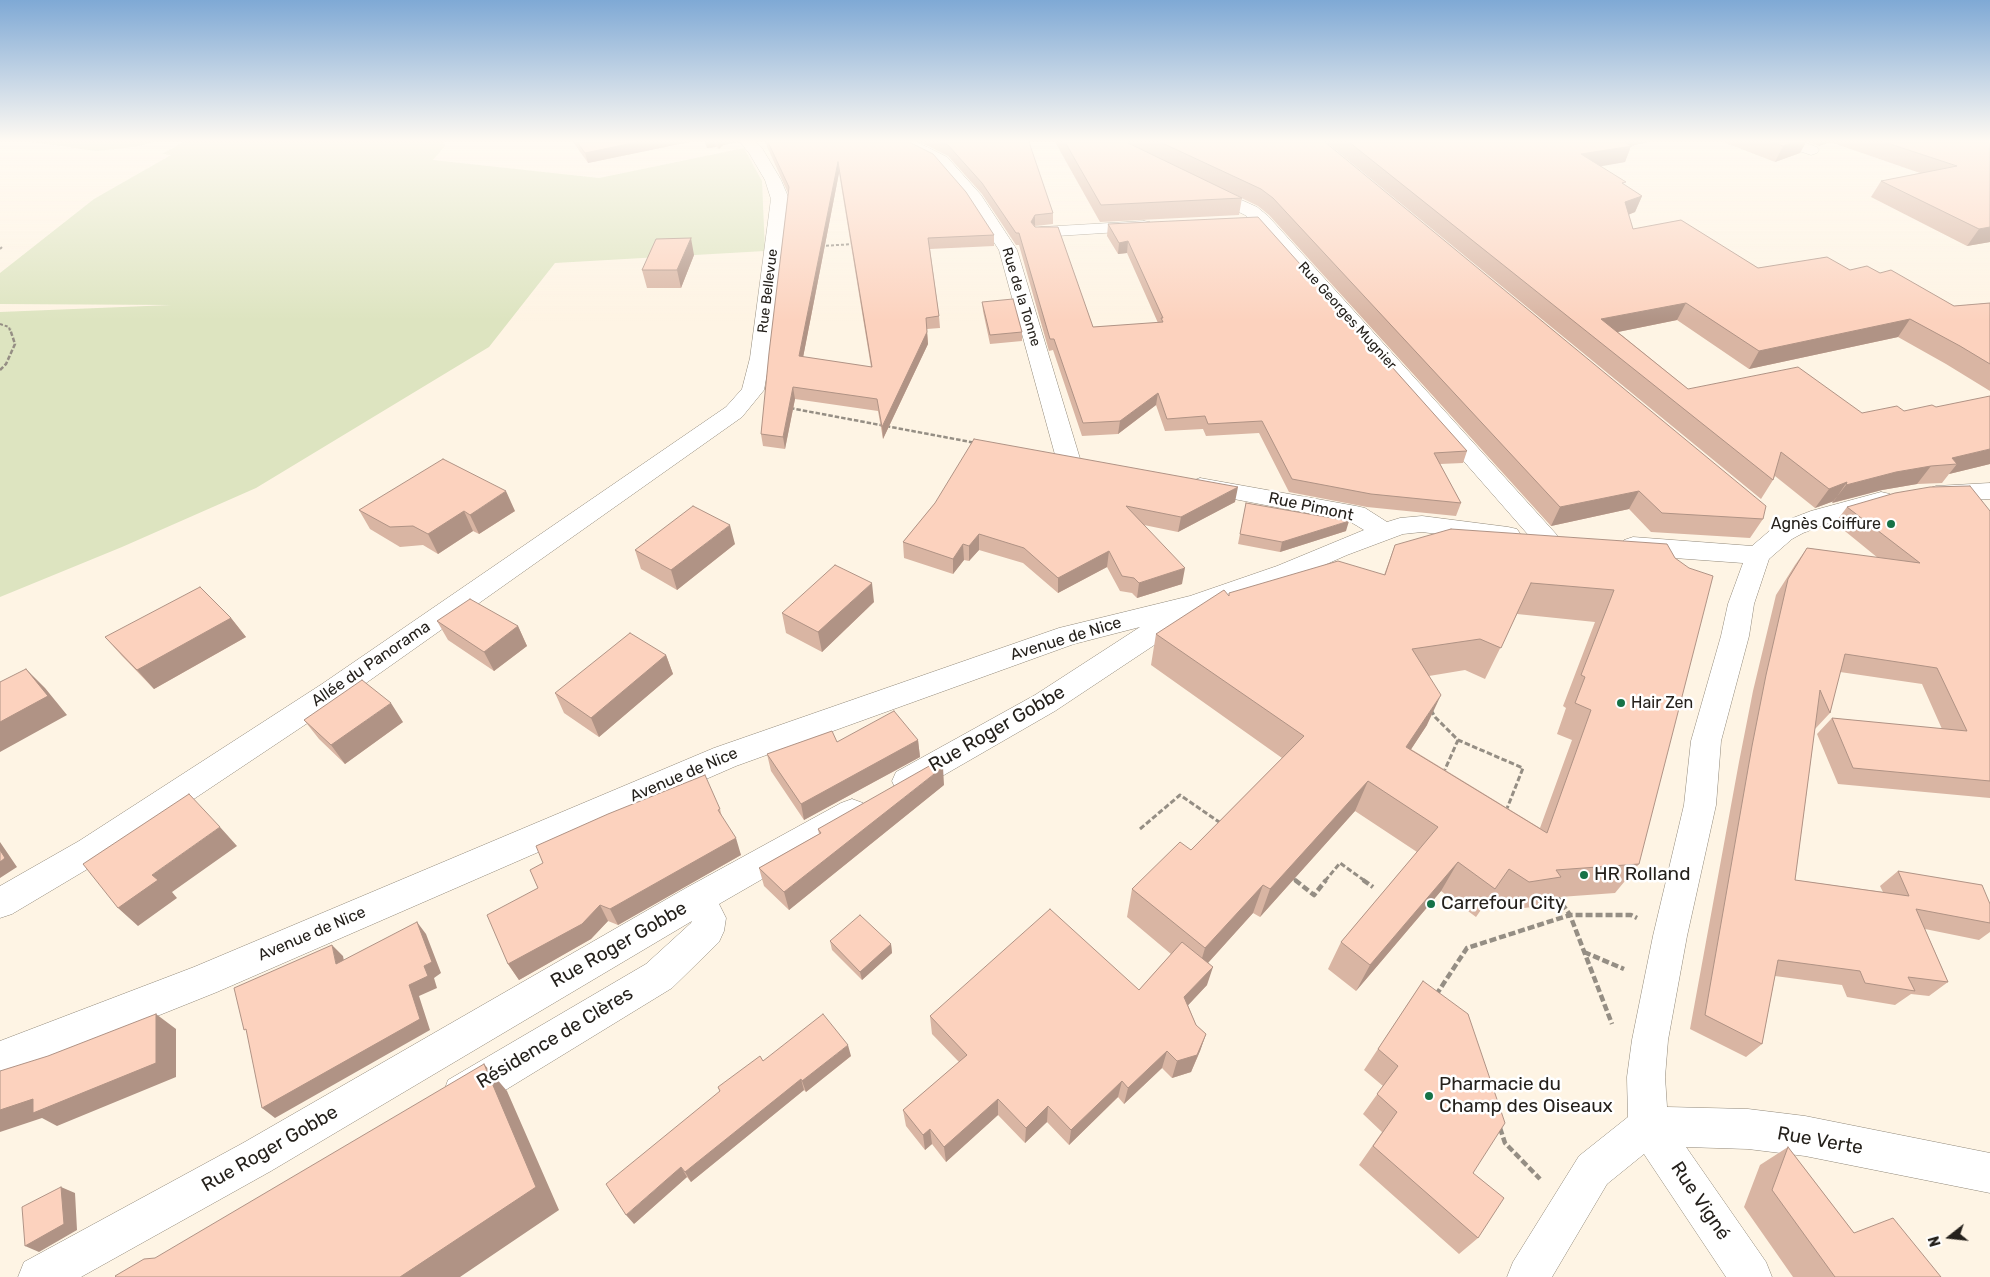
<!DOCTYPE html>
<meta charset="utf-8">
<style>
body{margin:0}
#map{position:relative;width:1990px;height:1277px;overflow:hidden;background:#fef4e4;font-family:Rubik,sans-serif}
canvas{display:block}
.north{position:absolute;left:1925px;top:1212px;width:50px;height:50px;-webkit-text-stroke:4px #fff;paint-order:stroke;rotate:254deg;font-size:14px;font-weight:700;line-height:20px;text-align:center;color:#25211c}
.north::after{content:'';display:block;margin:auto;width:18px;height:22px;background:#25211c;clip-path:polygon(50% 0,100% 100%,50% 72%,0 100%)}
</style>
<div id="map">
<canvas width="1990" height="1277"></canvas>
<div class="north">N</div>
</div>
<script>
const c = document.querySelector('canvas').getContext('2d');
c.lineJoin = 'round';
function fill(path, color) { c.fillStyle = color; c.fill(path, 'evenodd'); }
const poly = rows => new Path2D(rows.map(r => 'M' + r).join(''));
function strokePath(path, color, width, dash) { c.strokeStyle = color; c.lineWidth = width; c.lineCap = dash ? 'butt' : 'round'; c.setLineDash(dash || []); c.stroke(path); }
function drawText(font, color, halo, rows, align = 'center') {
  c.font = font + ' Rubik,sans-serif'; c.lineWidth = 5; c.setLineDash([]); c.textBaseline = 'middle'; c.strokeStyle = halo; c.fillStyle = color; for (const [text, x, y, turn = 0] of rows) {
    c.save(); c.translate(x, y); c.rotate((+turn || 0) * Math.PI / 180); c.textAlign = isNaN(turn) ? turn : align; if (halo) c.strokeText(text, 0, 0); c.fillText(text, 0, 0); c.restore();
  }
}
fill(poly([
 [31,142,154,142,135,147,96,151],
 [184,142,443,142,445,146,433,160,599,178,744,148,762,181,765,251,555,263,489,347,256,488,122,547,0,597,0,312,171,305,0,304,0,273,94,199,171,155,162,154]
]), '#dde4c0');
const minor = poly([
 [740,142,756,142,762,148,781,180,789,199,770,358,764,390,742,417,342,700,101,861,12,914,0,918,0,886,79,841,322,684,726,407,742,389,750,358,771,199,765,180,749,153,740,142],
 [897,142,917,142,947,157,981,195,1017,250,1081,462,1077,467,1069,469,1061,467,1057,462,999,250,968,202,935,163,899,145,897,142],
 [1780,142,1803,142,1817,147,1819,150,1817,153,1811,155,1782,145,1780,142],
 [1208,185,1257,207,1268,216,1556,534,1560,540,1556,546,1547,548,1538,546,1256,224,1245,215,1202,194,1200,190,1202,186,1208,185],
 [1144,221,1150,222,1153,226,1150,230,1041,237,1035,236,1032,232,1035,228,1041,227,1144,221],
 [1200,478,1356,506,1365,508,1387,522,1400,518,1422,516,1508,527,1517,529,1521,535,1517,541,1508,543,1422,532,1403,534,1347,555,1295,578,1192,614,1189,622,1055,711,918,790,907,794,896,790,892,781,896,772,1035,695,1140,627,1074,644,736,766,217,992,0,1079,0,1041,194,967,714,748,1059,628,1190,596,1277,566,1364,530,1349,521,1192,491,1188,486,1192,481,1200,478],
 [1990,483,1990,499,1936,502,1927,499,1924,494,1927,489,1936,486,1990,483],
 [1881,492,1890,494,1893,500,1890,506,1829,523,1803,533,1792,539,1769,559,1754,604,1749,636,1721,741,1716,805,1687,936,1668,1040,1665,1077,1667,1107,1748,1109,1805,1116,1990,1153,1990,1193,1805,1156,1748,1149,1686,1147,1766,1262,1772,1277,1726,1277,1644,1154,1607,1184,1552,1277,1507,1277,1513,1262,1579,1156,1628,1117,1627,1077,1632,1040,1653,936,1684,805,1691,741,1721,636,1728,604,1743,563,1633,555,1624,552,1620,546,1624,540,1633,537,1752,546,1774,527,1785,521,1811,511,1881,492],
 [852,799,863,803,868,812,863,821,719,904,726,918,724,931,719,942,672,988,476,1108,462,1113,448,1108,443,1094,448,1080,646,964,691,923,692,921,271,1171,81,1277,18,1277,24,1262,243,1143,686,888,841,803,852,799]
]);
strokePath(minor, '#92897a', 1);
strokePath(poly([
 [821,246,855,244],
 [0,249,2,247],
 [0,324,9,327,10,331]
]), '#958e84', 2, [3, 2]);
strokePath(poly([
 [0,370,6,364,15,344,10,329],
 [790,408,976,443]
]), '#958e84', 2.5, [4.5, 2]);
strokePath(poly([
 [1431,710,1435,717,1458,740,1523,768,1506,811],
 [1443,774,1458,740],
 [1140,829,1180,795,1222,824],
 [1291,877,1297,881],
 [1325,881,1340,863,1365,881]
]), '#958e84', 3, [5.5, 2.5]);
strokePath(poly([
 [1295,880,1314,895,1326,880],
 [1363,880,1373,887],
 [1556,895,1570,915,1612,1024],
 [1584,952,1624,969],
 [1436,995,1467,948,1570,915,1631,915,1637,918],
 [1500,1128,1505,1143,1540,1179]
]), '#958e84', 4.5, [7, 3]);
fill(minor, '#fff');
fill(poly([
 [573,142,689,142,588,163],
 [705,142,739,142,723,145,719,149,716,147,707,148],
 [765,142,909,142,994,235,994,246,930,249,939,316,940,328,927,329,928,344,883,439,878,411,795,399,785,449,763,446,761,434,788,193],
 [839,173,871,367,803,357],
 [920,142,1029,142,1053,213,1053,224,1035,226,1093,327,1158,323,1127,253,1118,254,1107,236,1108,224,1467,451,1463,463,1440,464,1461,503,1456,516,1367,507,1289,492,1259,433,1206,436,1203,429,1165,431,1156,405,1118,434,1082,436,1053,350,1049,351,1019,245,1016,245,982,194,948,156],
 [1055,142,1325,142,1763,519,1750,538,1651,532,1629,509,1551,526,1269,215,1258,206,1217,186,1242,198,1239,215,1100,222],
 [1326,142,1647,142,1631,146,1625,162,1600,166,1625,185,1642,196,1635,212,1628,215,1633,229,1758,268,1850,270,1880,273,1954,306,1990,303,1990,391,1946,364,1898,337,1749,369,1677,320,1618,332,1688,389,1862,413,1904,411,1990,464,1949,474,1942,483,1917,484,1882,490,1832,503,1834,501,1815,508,1775,476,1773,480,1761,499],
 [1723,142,1806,142,1800,153,1775,162],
 [1807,142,1990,142,1990,242,1967,246,1871,197,1881,181,1920,173,1830,142,1819,146],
 [694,255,681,288,647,288,642,270],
 [982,302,1022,332,1022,341,990,344,983,311],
 [1235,502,1178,532,1144,525,1182,584,1137,598,1132,593,1120,591,1107,567,1058,593,1023,563,979,550,969,561,964,560,953,574,904,558,903,542,935,503],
 [1246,503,1346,531,1280,552,1238,544],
 [1847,507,1990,511,1990,798,1838,784,1817,734,1832,718,1942,729,1922,684,1840,672,1830,713,1815,729,1815,728,1795,880,1883,892,1880,886,1898,871,1990,904,1990,932,1979,940,1925,929,1948,982,1929,996,1911,994,1895,1005,1847,997,1842,985,1775,976,1762,1044,1746,1057,1690,1029,1739,762,1753,691,1776,595,1795,565,1807,548,1878,558,1835,523],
 [359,510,515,511,479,534,473,531,438,554,423,545,400,547,370,529],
 [735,544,677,590,641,569,635,550],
 [1667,544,1639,864,1615,893,1546,898,1540,906,1509,910,1490,897,1476,917,1441,891,1356,991,1328,969,1341,942,1417,852,1355,811,1260,917,1253,913,1208,963,1207,985,1188,1005,1196,1025,1206,1034,1200,1051,1191,1072,1172,1078,1162,1068,1124,1104,1118,1097,1069,1145,1047,1122,1025,1143,998,1115,946,1162,932,1144,925,1150,906,1126,903,1110,959,1062,932,1034,930,1016,1139,990,1171,954,1127,917,1132,889,1191,850,1282,758,1151,665,1156,634,1229,595,1384,575,1395,545],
 [1517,614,1595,622,1563,706,1566,708,1557,734,1572,740,1540,828,1411,749,1427,725,1429,676,1465,670,1485,679],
 [874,602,822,652,786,633,782,613],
 [231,618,246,637,154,689,122,656,105,637],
 [437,621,518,626,527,646,494,671,448,640],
 [666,655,673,674,599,737,564,713,555,693],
 [304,720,403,722,345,764,319,739],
 [918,740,920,757,804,820,771,771,767,754,837,742],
 [944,785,789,910,764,886,759,868,819,834,818,829],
 [720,809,722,817,741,855,618,925,608,921,591,939,519,980,508,964],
 [830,941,891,944,892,953,862,980,832,950],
 [1423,981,1473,1173,1478,1238,1459,1254,1359,1165,1382,1132,1363,1114,1383,1086,1364,1070],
 [851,1056,806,1092,804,1090,691,1182,687,1177,634,1224,720,1091,718,1088,763,1061],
 [1788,1147,1854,1233,1941,1277,1793,1277,1744,1207,1760,1165]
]), '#d9b5a3');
fill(poly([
 [637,142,689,142,588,163,585,153],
 [705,142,715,142,716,147,707,148],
 [717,142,739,142,723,145,719,149],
 [1612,142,1647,142,1631,146,1625,162,1575,171,1581,154],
 [1795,142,1806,142,1800,153,1775,162,1783,146],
 [1821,142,1830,142,1819,146],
 [838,162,839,173,801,368,799,356],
 [1642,196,1635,212,1617,219,1625,202],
 [1035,215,1035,226,1031,222],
 [1990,227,1990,242,1967,246,1979,229],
 [691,238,694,255,681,288,677,270],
 [1128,241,1127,253,1118,254,1119,243],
 [1686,303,1677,320,1593,337,1601,319],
 [1910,319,1898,337,1749,369,1759,351],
 [927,332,928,344,883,439,882,427],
 [793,387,795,399,785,449,783,437],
 [1158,393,1156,405,1118,434,1120,421],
 [1990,449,1990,464,1949,474,1957,464,1952,458],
 [1931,466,1917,484,1882,490,1832,503,1846,485,1896,472],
 [1847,482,1834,501,1815,508,1829,489],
 [1238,487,1235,502,1178,532,1181,517],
 [506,491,515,511,479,534,470,515],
 [1639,491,1629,509,1551,526,1560,507],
 [464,511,473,531,438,554,428,534],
 [1349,521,1346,531,1280,552,1282,542],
 [730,525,735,544,677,590,671,570],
 [979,534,979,550,969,561,969,546],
 [963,544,964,560,953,574,953,559],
 [1109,551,1107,567,1058,593,1058,578],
 [1185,568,1182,584,1137,598,1139,583],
 [872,583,874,602,822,652,818,632],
 [231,618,246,637,154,689,137,670],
 [518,626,527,646,494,671,484,652],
 [666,655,673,674,599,737,591,718],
 [26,669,45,688,67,715,0,752,0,722],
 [1441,695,1427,725,1393,777,1406,747],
 [391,703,403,722,345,764,331,745],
 [918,740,920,757,804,820,801,804],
 [943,767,944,785,789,910,784,892],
 [1368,781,1355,811,1260,917,1270,889],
 [220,827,237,846,172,892,177,898,138,926,118,908,152,875],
 [736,838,741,855,618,925,610,909],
 [0,842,17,867,0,878],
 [1458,862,1441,891,1356,991,1370,965],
 [1263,885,1253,913,1197,975,1205,948],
 [600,905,608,921,591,939,519,980,508,964],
 [417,922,426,934,441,973,434,978,437,988,419,996,430,1030,275,1118,262,1108,409,985,424,966],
 [891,944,892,953,862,980,860,972],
 [332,945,343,956,347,976,336,964],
 [1213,967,1207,985,1179,1015,1184,997],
 [156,1014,176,1029,176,1077,57,1126,42,1118,0,1132,0,1110],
 [1206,1034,1200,1051,1191,1072,1172,1078,1177,1061],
 [848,1045,851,1056,806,1092,802,1081],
 [1167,1051,1162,1068,1124,1104,1128,1088],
 [484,1064,507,1091,559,1210,460,1277,400,1277],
 [801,1079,804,1090,691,1182,685,1172],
 [1122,1081,1118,1097,1069,1145,1071,1130],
 [998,1099,998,1115,946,1162,944,1147],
 [1048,1106,1047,1122,1025,1143,1026,1128],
 [930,1129,932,1144,925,1150,923,1135],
 [681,1167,687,1177,634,1224,626,1215],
 [61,1187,75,1193,77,1230,39,1252,25,1246]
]), '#b09385');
const building = poly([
 [577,142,637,142,585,153,577,142],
 [768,142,909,142,933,154,966,192,994,235,928,238,939,316,926,318,927,332,882,427,877,399,793,387,783,437,761,434,769,353,789,187,768,142],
 [838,162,872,367,799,356,838,162],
 [941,142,1029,142,1053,213,1035,215,1031,222,1035,227,1058,227,1093,327,1163,322,1161,318,1163,318,1128,241,1119,243,1108,224,1258,217,1467,451,1434,453,1461,503,1371,494,1292,479,1262,421,1208,424,1205,416,1167,419,1158,393,1120,421,1083,423,1054,339,1050,339,1019,233,1016,233,982,183,948,145,941,142],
 [1065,142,1126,142,1242,198,1101,205,1065,142],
 [1160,142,1325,142,1766,506,1763,519,1662,513,1639,491,1560,507,1273,198,1261,189,1160,142],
 [1349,142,1624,142,1632,146,1581,154,1626,182,1622,183,1642,196,1625,202,1633,229,1681,220,1758,268,1827,257,1850,270,1867,266,1880,273,1891,270,1954,306,1990,303,1990,364,1960,346,1910,319,1759,351,1686,303,1601,319,1688,389,1798,367,1862,413,1897,406,1904,411,1932,405,1936,407,1990,396,1990,449,1952,458,1957,464,1931,466,1896,472,1846,485,1847,482,1829,489,1781,452,1773,480,1349,142],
 [1772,142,1795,142,1783,146,1772,142],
 [1884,142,1990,142,1990,227,1979,229,1881,181,1957,166,1884,142],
 [691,238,677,270,642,270,656,239,691,238],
 [1013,299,1022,332,990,335,982,302,1013,299],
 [974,439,1238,487,1181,517,1126,506,1185,568,1139,583,1134,578,1122,576,1109,551,1058,578,1024,548,979,534,969,546,963,544,953,559,903,542,935,503,974,439],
 [443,459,506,491,470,515,464,511,428,534,413,526,390,527,359,510,443,459],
 [1970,486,1990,511,1990,781,1853,768,1832,718,1967,731,1937,668,1845,654,1830,713,1820,690,1795,880,1909,896,1898,871,1982,885,1990,904,1990,923,1916,909,1948,982,1908,977,1915,991,1865,983,1860,971,1778,960,1762,1044,1705,1015,1752,746,1766,675,1788,579,1807,548,1920,563,1847,507,1895,493,1930,487,1970,486],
 [1246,503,1349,521,1282,542,1240,534,1246,503],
 [693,506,730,525,671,570,635,550,693,506],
 [1451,529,1667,544,1675,558,1689,568,1713,576,1639,864,1556,870,1561,877,1529,882,1509,869,1495,889,1458,862,1370,965,1341,942,1438,827,1368,781,1270,889,1263,885,1205,948,1132,889,1180,842,1191,850,1304,736,1156,634,1224,590,1229,596,1229,593,1338,561,1385,575,1395,545,1451,529],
 [1531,583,1614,590,1581,675,1585,677,1575,703,1591,710,1547,833,1406,747,1441,695,1412,649,1480,639,1501,648,1531,583],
 [835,565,872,583,818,632,782,613,835,565],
 [200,587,231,618,137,670,105,637,200,587],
 [470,599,518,626,484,652,437,621,470,599],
 [630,633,666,655,591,718,555,693,630,633],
 [26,669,48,696,0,722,0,682,26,669],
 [362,680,391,703,331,745,304,720,362,680],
 [894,711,918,740,801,804,767,754,832,731,837,742,894,711],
 [938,761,943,767,784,892,759,868,821,833,818,829,938,761],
 [705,775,720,809,718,810,736,838,610,909,600,905,582,924,508,964,487,915,538,888,530,870,543,863,536,846,608,814,705,775],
 [189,794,220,827,152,875,158,880,118,908,83,864,189,794],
 [0,850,5,858,0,862,0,850],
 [1050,909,1139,990,1182,942,1213,967,1184,997,1196,1025,1206,1034,1197,1055,1177,1061,1167,1051,1128,1088,1122,1081,1071,1130,1048,1106,1026,1128,998,1099,944,1147,930,1129,923,1135,903,1110,967,1055,930,1016,1050,909],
 [860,915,891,944,860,972,830,941,860,915],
 [417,922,432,962,424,966,428,976,409,985,420,1019,262,1108,246,1029,244,1030,234,988,332,945,336,964,417,922],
 [1423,981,1468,1014,1505,1123,1473,1173,1504,1198,1478,1238,1373,1146,1397,1112,1377,1094,1398,1066,1378,1049,1423,981],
 [156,1014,156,1063,33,1113,33,1099,0,1110,0,1071,48,1056,156,1014],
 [823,1014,848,1045,802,1081,801,1079,685,1172,681,1167,626,1215,606,1184,720,1091,718,1087,760,1056,763,1061,823,1014],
 [484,1064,536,1187,400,1277,116,1277,115,1276,144,1259,155,1258,484,1064],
 [1788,1147,1854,1233,1893,1218,1941,1277,1835,1277,1772,1190,1788,1147],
 [61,1187,64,1224,25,1246,22,1207,61,1187]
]);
fill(building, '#fcd2be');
strokePath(building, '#b09385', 1);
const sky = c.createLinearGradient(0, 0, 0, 321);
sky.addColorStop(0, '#7fa9d5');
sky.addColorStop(0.44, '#fffaf3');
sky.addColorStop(1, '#fffaf300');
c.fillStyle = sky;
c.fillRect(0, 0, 1990, 321);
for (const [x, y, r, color] of [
 [1891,524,5,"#167247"],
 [1621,703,5,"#167247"],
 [1584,875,5,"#167247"],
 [1431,904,5,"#167247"],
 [1429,1096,5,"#167247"]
]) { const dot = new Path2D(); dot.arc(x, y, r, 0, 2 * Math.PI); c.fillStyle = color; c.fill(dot); strokePath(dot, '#fff', 2); }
drawText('14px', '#25211c', '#fff', [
 ["Rue Bellevue",768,291,-83],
 ["Rue de la Tonne",1021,297,73],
 ["Rue Georges Mugnier",1347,316,48]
]);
drawText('16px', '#25211c', '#fff', [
 ["Rue Pimont",1311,507,12],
 ["Avenue de Nice",1066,639,-17],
 ["Allée du Panorama",371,664,-34],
 ["Avenue de Nice",684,775,-23],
 ["Avenue de Nice",312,934,-23]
]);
drawText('16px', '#25211c', '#fff', [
 ["Agnès Coiffure",1881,524],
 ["Hair Zen",1631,703,"left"]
], 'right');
drawText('19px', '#25211c', '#fff', [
 ["Rue Roger Gobbe",997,729,-30],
 ["Rue Roger Gobbe",619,945,-30],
 ["Résidence de Clères",555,1038,-31],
 ["Rue Verte",1820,1141,10],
 ["Rue Roger Gobbe",270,1149,-30],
 ["Rue Vigné",1700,1201,56]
]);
drawText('19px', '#25211c', '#fff', [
 ["HR Rolland",1594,875],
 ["Carrefour City",1441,904],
 ["Pharmacie du",1439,1085],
 ["Champ des Oiseaux",1439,1107]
], 'left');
</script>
